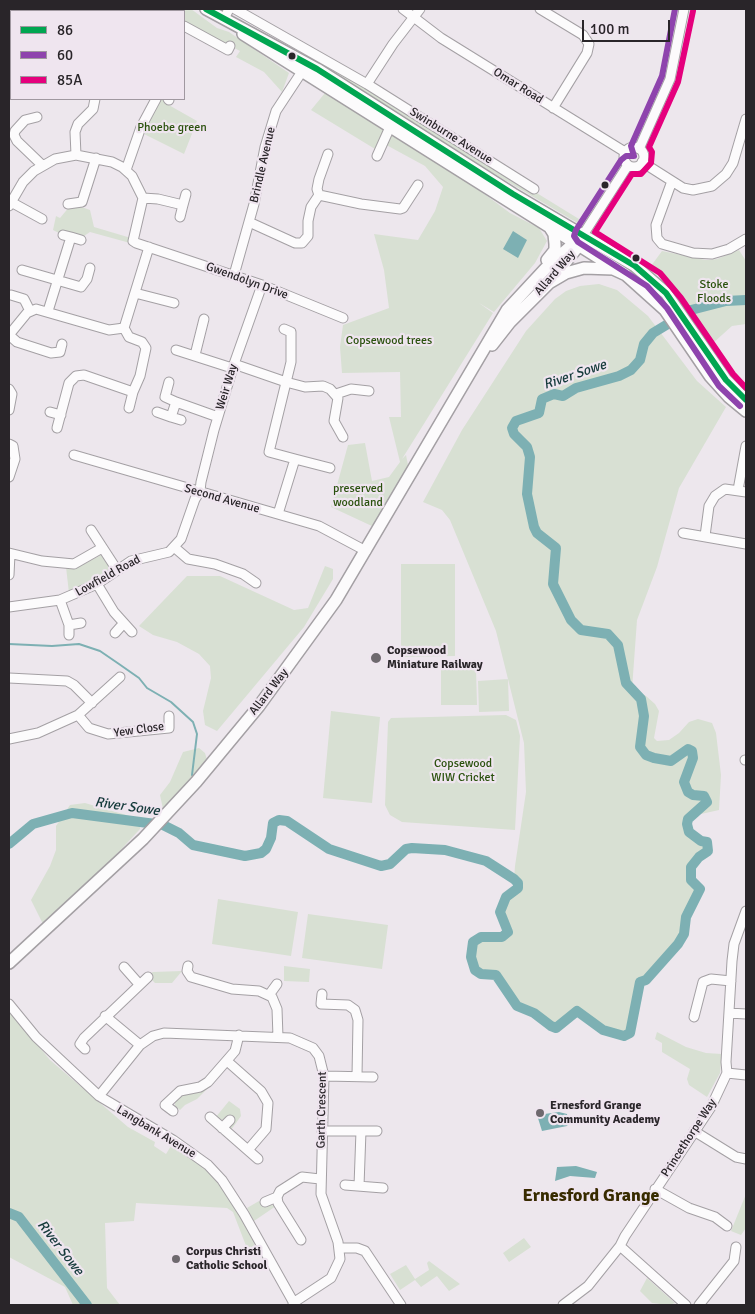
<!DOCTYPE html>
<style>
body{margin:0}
#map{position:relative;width:755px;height:1314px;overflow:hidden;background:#ede7ed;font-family:Signika,sans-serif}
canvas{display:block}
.frame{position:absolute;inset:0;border:10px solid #292529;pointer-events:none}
.legend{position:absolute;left:10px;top:10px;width:175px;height:90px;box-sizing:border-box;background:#efe5ef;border:1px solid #a098a0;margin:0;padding:6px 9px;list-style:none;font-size:15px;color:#292529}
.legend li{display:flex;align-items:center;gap:10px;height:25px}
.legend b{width:25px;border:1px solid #a098a0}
.scale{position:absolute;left:582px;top:20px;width:88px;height:22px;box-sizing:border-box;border:2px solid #292529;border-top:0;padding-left:6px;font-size:15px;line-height:18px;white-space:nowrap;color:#292529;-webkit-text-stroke:4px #efe5ef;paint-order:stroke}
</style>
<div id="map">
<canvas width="755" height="1314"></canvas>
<div class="frame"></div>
<ul class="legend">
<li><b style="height:6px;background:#00a651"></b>86</li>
<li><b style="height:6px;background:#8e44ad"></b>60</li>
<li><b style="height:6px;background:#e5007d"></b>85A</li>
</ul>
<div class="scale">100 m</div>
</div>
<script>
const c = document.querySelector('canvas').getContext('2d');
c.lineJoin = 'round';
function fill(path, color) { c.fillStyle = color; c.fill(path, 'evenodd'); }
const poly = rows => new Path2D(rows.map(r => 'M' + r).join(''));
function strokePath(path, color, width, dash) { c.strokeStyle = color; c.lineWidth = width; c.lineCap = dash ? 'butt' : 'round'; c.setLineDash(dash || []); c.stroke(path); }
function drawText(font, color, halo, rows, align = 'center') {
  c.font = font + ' Signika,sans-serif'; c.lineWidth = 4.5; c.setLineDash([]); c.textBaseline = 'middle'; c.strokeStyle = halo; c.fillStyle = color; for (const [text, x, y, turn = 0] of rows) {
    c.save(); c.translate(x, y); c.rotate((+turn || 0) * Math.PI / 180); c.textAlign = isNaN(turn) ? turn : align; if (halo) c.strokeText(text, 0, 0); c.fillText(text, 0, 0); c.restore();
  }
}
fill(poly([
 [161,9,191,9,217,28,229,32,289,73,282,92,264,72,236,57,240,51,184,22,184,11,165,11],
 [335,69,579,219,590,214,581,225,481,166,334,72],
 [325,93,448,167,510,213,539,228,547,241,535,263,494,312,479,303,493,313,402,459,406,455,409,470,374,527,331,507,348,445,365,443,372,481,389,477,400,462,389,417,401,417,400,372,342,373,340,347,343,325,389,308,384,270,374,234,418,240,435,211,443,187,425,166,379,141,375,149,311,110],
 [161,99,169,101,167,104,197,121,184,154,144,134,146,123],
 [76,205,90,210,94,227,131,238,130,243,90,232,84,236,77,236,63,235,53,230,56,216,60,218,70,206],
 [739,250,746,261,746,324,732,326,713,343,651,266,662,251,706,260,717,259],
 [599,284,617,290,648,316,697,381,726,407,679,488,657,567,637,620,632,689,646,696,655,704,659,711,654,738,657,741,669,740,679,733,689,722,698,719,712,723,716,733,721,775,719,810,692,816,688,819,689,832,701,841,707,842,708,851,699,857,691,867,691,880,700,889,686,917,684,934,678,944,646,980,640,982,633,1007,632,1028,624,1036,603,1030,577,1011,556,1028,551,1026,535,1014,517,1006,496,975,481,974,475,970,471,957,473,942,481,937,502,937,508,932,500,912,506,897,518,887,514,879,515,866,526,792,524,743,496,631,450,520,442,510,423,502,462,430,526,331,555,299,566,291,580,286],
 [101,555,111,570,95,582,69,593,66,567,80,566],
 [401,564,455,564,455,656,401,657],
 [325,566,333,569,333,579,304,627,217,731,205,725,203,711,211,678,210,666,199,654,177,642,153,635,139,626,187,576,220,576,294,610,308,608],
 [476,669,477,705,441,705,441,670],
 [508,679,509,711,479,712,478,681],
 [331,711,380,717,372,803,323,798],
 [506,715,516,720,520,736,515,830,402,822,390,815,385,805,388,722,391,718],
 [199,748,205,753,207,760,205,766,163,809,160,795,170,782,183,752],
 [85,803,140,819,140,829,115,856,43,924,31,900,50,866,56,850,56,826,70,805],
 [218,899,298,912,291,956,212,944],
 [308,914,388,925,382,969,302,958],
 [284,966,310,969,309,982,284,981],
 [182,971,172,983,155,983,147,975,153,972],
 [9,1010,50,1060,128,1127,155,1142,154,1146,166,1154,171,1146,201,1165,219,1182,235,1206,253,1239,255,1247,248,1251,233,1212,227,1208,136,1203,134,1221,105,1223,107,1288,120,1305,73,1305,65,1287,9,1257],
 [657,1032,686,1047,706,1053,722,1054,720,1073,707,1097,689,1085,687,1079,690,1069,662,1052,662,1043,655,1039],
 [210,1086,197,1099,185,1105,180,1110,175,1106,175,1098],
 [229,1101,240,1109,241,1116,231,1130,228,1117,222,1120,215,1118],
 [746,1194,746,1228,741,1235,731,1231],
 [259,1201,263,1206,267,1204,276,1206,254,1221,247,1208],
 [524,1238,531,1247,509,1262,503,1253],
 [429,1261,460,1284,449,1291,437,1276,421,1287,415,1280,400,1290,390,1274,406,1265,415,1279,429,1270,427,1263],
 [647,1278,675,1303,669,1305,652,1303,640,1291]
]), '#d8e0d3');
fill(poly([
 [513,231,527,240,518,258,503,249],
 [559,1112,567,1114,569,1123,567,1126,542,1131,537,1115],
 [576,1166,597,1172,595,1178,570,1176,555,1181,557,1167]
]), '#7db0b3');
strokePath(poly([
 [9,644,52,646,79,644,100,651,119,664,139,678,147,688,171,702,193,722,197,734,192,775]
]), '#7db0b3', 2);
strokePath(poly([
 [9,844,33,824,72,813,163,825,179,833,193,845,245,856,261,853,266,849,271,838,273,823,279,820,287,821,329,849,381,866,390,864,406,849,412,848,445,850,486,861,514,879,518,883,518,888,506,897,500,912,508,932,502,937,481,937,473,942,471,957,475,970,481,974,496,975,517,1006,534,1013,551,1026,556,1028,577,1011,603,1030,624,1036,630,1033,640,982,646,980,678,944,684,934,686,917,700,889,691,880,691,867,699,857,708,851,707,842,701,841,689,832,687,824,688,819,707,802,704,796,693,795,688,792,684,782,693,758,692,751,688,749,671,761,654,758,646,755,640,747,644,716,641,699,626,683,618,645,608,634,581,630,571,620,553,584,556,548,537,533,534,527,527,494,530,457,527,447,514,434,512,428,516,421,539,413,542,399,554,394,563,396,576,388,619,376,631,370,640,360,644,344,653,333,691,310,726,301,746,300],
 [9,1213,19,1217,87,1305]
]), '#7db0b3', 10);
const minor = poly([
 [154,9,158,11],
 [235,9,367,84,534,189],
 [403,9,441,38,625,152],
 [540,9,583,35,589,44,587,53,553,108],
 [54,11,54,9],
 [224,19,229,9],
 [184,26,228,50,230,46],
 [9,38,11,40],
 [367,84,393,44,420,9],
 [168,99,169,100],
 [37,117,25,120,15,131,14,135,17,141,42,165],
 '624 157a10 10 0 1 1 20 0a10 10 0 1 1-20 0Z',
 [639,149,670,79,684,9],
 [76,155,75,132,78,124,93,109,95,99],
 [377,156,390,127],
 [642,162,683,188,693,190,712,186,726,174,733,163,746,119],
 [126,170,141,127,156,99],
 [672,181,656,225,657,238,662,244,693,253,712,254,729,249,746,239],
 [319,195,317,189,319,179,328,154],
 [143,198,158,199,183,205,186,194],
 [11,202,42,219],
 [68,204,82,202,96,158],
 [9,206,23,182,34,171,55,159,76,155,112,162,122,167,132,176,143,198,133,241,136,243,262,285,343,318],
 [180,217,183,205],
 [249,222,295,243,302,243,308,236,308,221,311,207,319,195,361,204,400,209,403,208,418,185],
 [583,235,628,165],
 [71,237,81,240],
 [22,270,81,287,87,279,90,268],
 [234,275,254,204,265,147,276,111,305,67],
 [135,293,174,303],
 [11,295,24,299,30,311],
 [48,311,71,237,63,235],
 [9,335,27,313,36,309,109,330,124,328,149,247],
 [9,335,17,342,51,353,60,352,62,344],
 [176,350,232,368],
 [195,355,204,319],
 [234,364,286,382,305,387,323,386,330,389,338,398,334,421,343,437],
 [9,389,12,394,9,410],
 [336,394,351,389,369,391],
 [176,402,218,417],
 [129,408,133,392],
 [50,412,61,415],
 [157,412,171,417,176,402,165,397,169,382],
 [171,417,181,420],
 [57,428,69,383,76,376,84,375,133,392,140,376,146,348,142,342,129,337,124,328],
 [9,444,13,446,15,459,9,477],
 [74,455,319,526,366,551],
 [295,459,330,468],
 [738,490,746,446],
 [200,491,201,482,214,430,234,364,262,285],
 [278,514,295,459,269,452,291,362,291,332,284,329],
 [91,530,117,570],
 [683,533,746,544],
 [705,536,709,506,715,496,725,489,746,492],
 [174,547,188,559,215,564,243,574,256,583],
 [9,553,42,561,74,564,102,548],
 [9,575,10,554],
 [97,584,114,612,132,632],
 [60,600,69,625,69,635],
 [9,607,60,600,97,584,131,561,169,552,181,539,195,499,200,491],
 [69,625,81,623],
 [115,633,123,624],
 [9,678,67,681,74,685,92,703],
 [78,715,89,728,108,734,169,728,169,716],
 [9,739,38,733,78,715,120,677],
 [745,760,746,760],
 [188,966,187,971,191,977,232,989,259,991,272,997,277,1009,278,1037],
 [124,967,139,984],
 [322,994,321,1004,348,1005,355,1010,358,1020,357,1076],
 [269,995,277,984],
 [9,1004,36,1037,99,1096,173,1140,208,1165,222,1180,244,1214,295,1305],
 [729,1013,746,1014],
 [105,1016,140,1045],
 [694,1017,703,982,711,979,731,981],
 [85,1049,80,1044,84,1038,148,977],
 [227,1061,261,1091,268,1103,266,1129,248,1150],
 [727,1073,746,1075],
 [324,1076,373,1077],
 [99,1096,140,1045,153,1036,164,1033,290,1038,313,1048,319,1056,324,1076,321,1194,338,1242,340,1259,331,1278,293,1303],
 [173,1111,165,1105,180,1091,200,1087,208,1082,235,1051,239,1035],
 [210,1117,258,1159],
 [222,1128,230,1120],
 [322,1131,377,1131],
 [694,1131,736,1157,746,1159],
 [345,1185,383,1188],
 [359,1186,361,1131],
 [655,1189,689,1208,715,1217,727,1226],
 [277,1197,278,1203,301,1240],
 [265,1202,277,1197,280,1191,302,1177,320,1179],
 [620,1246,686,1305],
 [340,1250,342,1248,357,1248,365,1251,401,1305],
 [563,1305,588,1286,620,1246,625,1236,711,1107,727,1073,726,1062,732,961,734,944,746,911],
 [699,1305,734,1261,736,1247]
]);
const major = poly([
 [206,9,317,69,513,194,635,266,666,293,726,380,746,400],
 [243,34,626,275],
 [547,260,555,250,555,244,554,234,549,226],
 [549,283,566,273,584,268,613,269,626,275,665,310,710,376,729,397,746,411],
 [492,345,510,322,549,283,580,244],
 [9,963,143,839,196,782,259,706,336,600,507,310,546,268,583,235]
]);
strokePath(minor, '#a4a0a4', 11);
strokePath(major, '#a4a0a4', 14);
strokePath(minor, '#fcfbfc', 9);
strokePath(major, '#fcfbfc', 11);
strokePath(poly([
 [206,9,317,69,513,194,635,266,666,293,726,380,746,400]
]), '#00a651', 6);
strokePath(poly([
 [675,9,662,76,631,146,634,156,626,156,621,160,576,230,574,236,578,242,647,286,667,308,719,386,740,406]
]), '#8e44ad', 6);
strokePath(poly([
 [693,11,678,82,649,147,652,152,651,163,641,174,632,174,595,232,660,273,681,298,733,374,746,388]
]), '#e5007d', 6);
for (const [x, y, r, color] of [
 [292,56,4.5,"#292529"],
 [605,185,4.5,"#292529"],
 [636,258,4.5,"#292529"],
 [376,658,6,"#6e696e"],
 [540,1113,5,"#6e696e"],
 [176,1259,5,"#6e696e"]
]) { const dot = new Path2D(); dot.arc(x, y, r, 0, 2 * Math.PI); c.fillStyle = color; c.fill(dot); strokePath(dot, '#efe5ef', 2); }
drawText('12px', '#292529', '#efe5ef', [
 ["Omar Road",518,86,32],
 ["Swinburne Avenue",451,136,32],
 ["Brindle Avenue",263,165,-77],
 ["Allard Way",555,273,-49],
 ["Gwendolyn Drive",247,281,20],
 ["Weir Way",227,387,-73],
 ["Second Avenue",222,499,16],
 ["Lowfield Road",108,576,-29],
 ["Allard Way",269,692,-52],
 ["Yew Close",139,730,-8],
 ["Garth Crescent",322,1110,-89],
 ["Langbank Avenue",156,1132,31],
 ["Princethorpe Way",689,1138,-57]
]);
drawText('12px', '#2a510d', '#efe5ef', [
 ["Phoebe green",172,128],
 ["Stoke",714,285],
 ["Floods",714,299],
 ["Copsewood trees",389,341],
 ["preserved",358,489],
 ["woodland",358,503],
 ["Copsewood",463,764],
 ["WIW Cricket",463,778]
]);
drawText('bold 12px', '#292529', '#efe5ef', [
 ["Copsewood",387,651],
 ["Miniature Railway",387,665],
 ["Ernesford Grange",550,1106],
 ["Community Academy",550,1120],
 ["Corpus Christi",186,1252],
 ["Catholic School",186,1266]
], 'left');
drawText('italic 14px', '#153a3b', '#efe5ef', [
 ["River Sowe",575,375,-19],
 ["River Sowe",127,807,8],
 ["River Sowe",60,1248,52]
]);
drawText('bold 18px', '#382b00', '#efe5ef', [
 ["Ernesford Grange",591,1196]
]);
</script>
